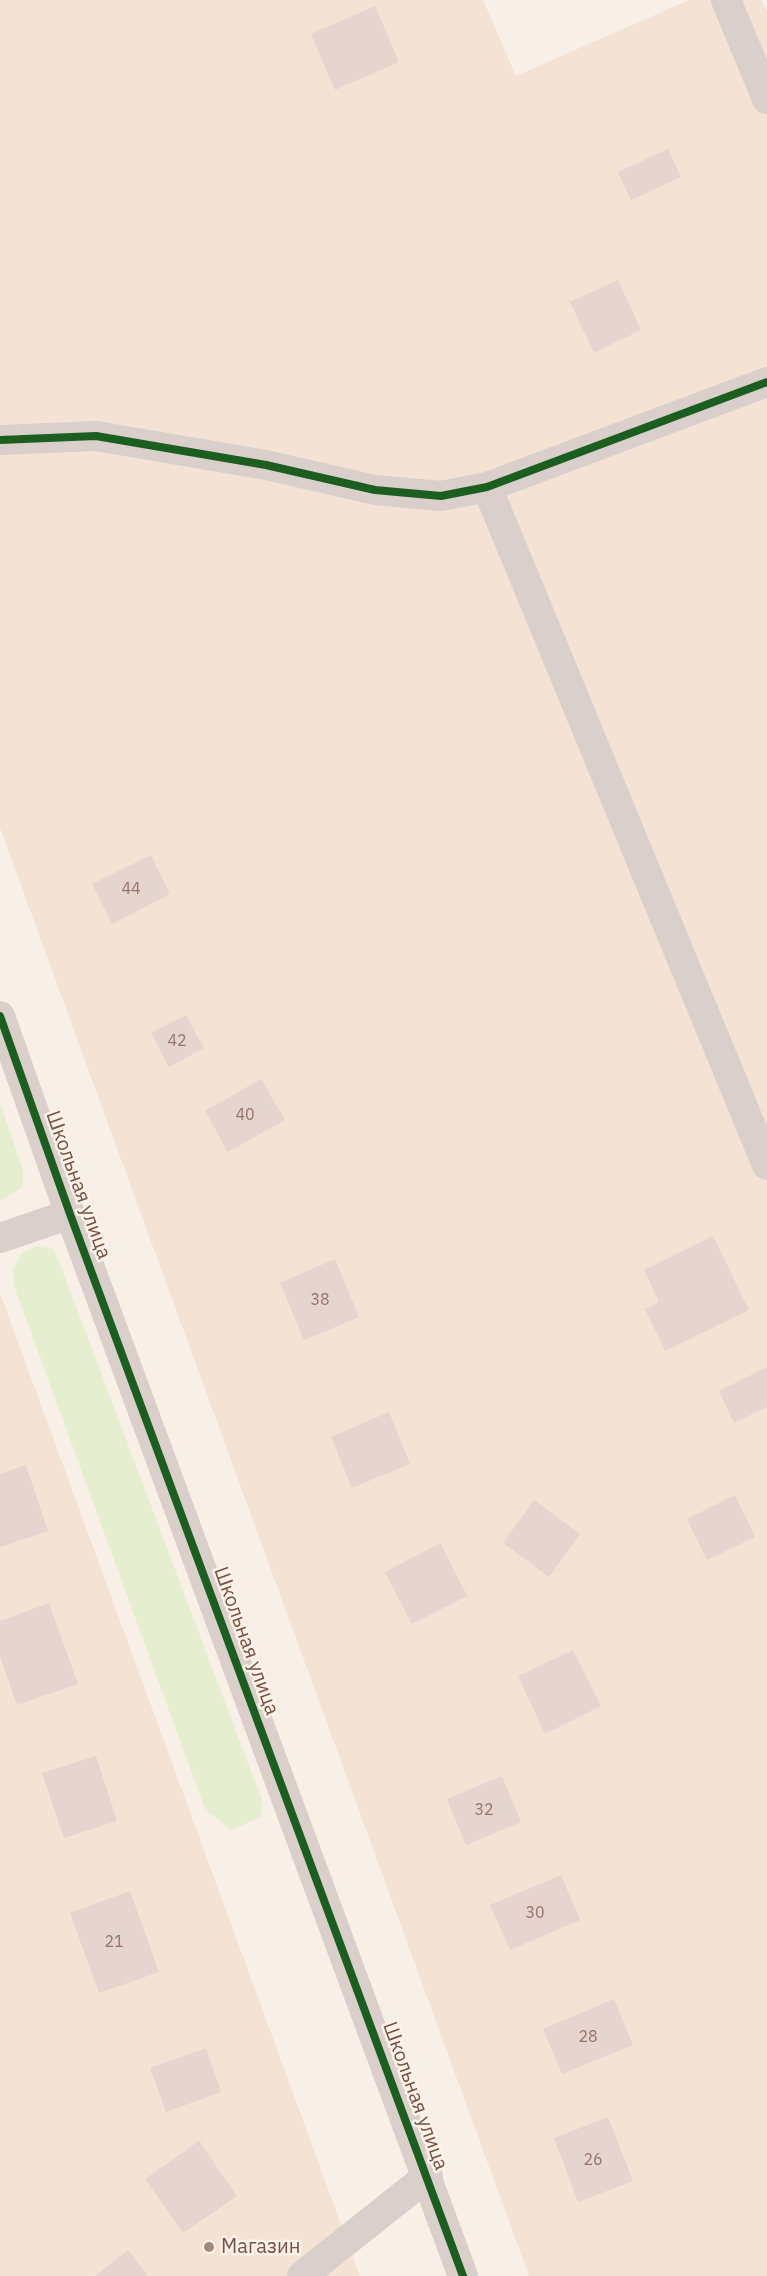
<!DOCTYPE html>
<meta charset="utf-8">
<style>
body{margin:0}
canvas{display:block;background:#f8efe7}
</style>
<canvas width="767" height="2276"></canvas>
<script>
const c = document.querySelector('canvas').getContext('2d');
c.lineJoin = 'round';
function fill(path, color) { c.fillStyle = color; c.fill(path, 'evenodd'); }
const poly = rows => new Path2D(rows.map(r => 'M' + r).join(''));
function strokePath(path, color, width, dash) { c.strokeStyle = color; c.lineWidth = width; c.lineCap = dash ? 'butt' : 'round'; c.setLineDash(dash || []); c.stroke(path); }
function drawText(font, color, halo, rows, align = 'center') {
  c.font = font + ' "IBM Plex Sans",sans-serif'; c.lineWidth = 5; c.setLineDash([]); c.textBaseline = 'middle'; c.strokeStyle = halo; c.fillStyle = color; for (const [text, x, y, turn = 0] of rows) {
    c.save(); c.translate(x, y); c.rotate((+turn || 0) * Math.PI / 180); c.textAlign = isNaN(turn) ? turn : align; if (halo) c.strokeText(text, 0, 0); c.fillText(text, 0, 0); c.restore();
  }
}
fill(poly([
 [0,0,483,0,516,76,689,0,761,0,767,11,767,2276,529,2276,0,828],
 [0,1293,360,2276,0,2276]
]), '#f4e2d5');
fill(poly([
 [0,1103,23,1170,23,1187,0,1201],
 [36,1246,53,1249,60,1264,262,1800,261,1817,231,1830,205,1809,14,1286,13,1269,21,1254]
]), '#e6eed0');
fill(poly([
 [375,6,399,62,335,90,311,34],
 [668,149,681,177,631,200,618,172],
 [618,280,641,330,594,353,570,302],
 [151,855,170,894,112,924,92,884],
 [186,1015,204,1048,169,1067,151,1033],
 [261,1079,285,1120,228,1152,205,1111],
 [713,1236,749,1310,665,1351,645,1309,659,1302,644,1270],
 [335,1259,359,1317,304,1340,280,1283],
 [767,1367,767,1407,734,1423,719,1391],
 [389,1412,410,1464,352,1488,331,1437],
 [26,1465,48,1531,0,1547,0,1474],
 [735,1495,755,1537,707,1560,687,1519],
 [534,1500,580,1534,549,1577,503,1543],
 [440,1543,467,1596,412,1624,385,1572],
 [49,1603,78,1684,17,1705,0,1656,0,1621],
 [573,1650,601,1706,545,1734,518,1676],
 [96,1756,117,1821,64,1838,42,1773],
 [502,1776,521,1822,466,1845,447,1799],
 [561,1875,580,1920,510,1950,490,1905],
 [130,1891,159,1972,99,1993,70,1913],
 [614,1999,633,2045,562,2074,543,2029],
 [206,2048,221,2092,166,2112,150,2068],
 [608,2117,633,2181,578,2202,554,2138],
 [199,2141,237,2196,183,2233,145,2179],
 [128,2250,148,2276,95,2276]
]), '#e5d5ce');
strokePath(poly([
 [726,0,767,99],
 [0,440,96,436,266,465,375,490,441,496,487,487,767,382],
 [487,487,767,1165],
 [0,1016,70,1214,463,2276],
 [0,1238,70,1214],
 [302,2276,428,2176]
]), '#dacfcb', 30);
strokePath(poly([
 [0,440,96,436,266,465,375,490,441,496,487,487,767,382],
 [0,1016,70,1214,463,2276]
]), '#1b5e20', 8);
for (const [x, y, r, color] of [
 [209,2247,6,"#a5887e"]
]) { const dot = new Path2D(); dot.arc(x, y, r, 0, 2 * Math.PI); c.fillStyle = color; c.fill(dot); strokePath(dot, '#fff3e9', 2); }
drawText('16px', '#95746a', null, [
 ["44",131,889],
 ["42",177,1041],
 ["40",245,1115],
 ["38",320,1300],
 ["32",484,1810],
 ["30",535,1913],
 ["21",114,1942],
 ["28",588,2037],
 ["26",593,2160]
]);
drawText('20px', '#785045', '#fff3e9', [
 ["Школьная улица",78,1185,70],
 ["Школьная улица",246,1641,70],
 ["Школьная улица",415,2096,70]
]);
drawText('20px', '#785045', '#fff3e9', [
 ["Магазин",221,2247]
], 'left');
</script>
